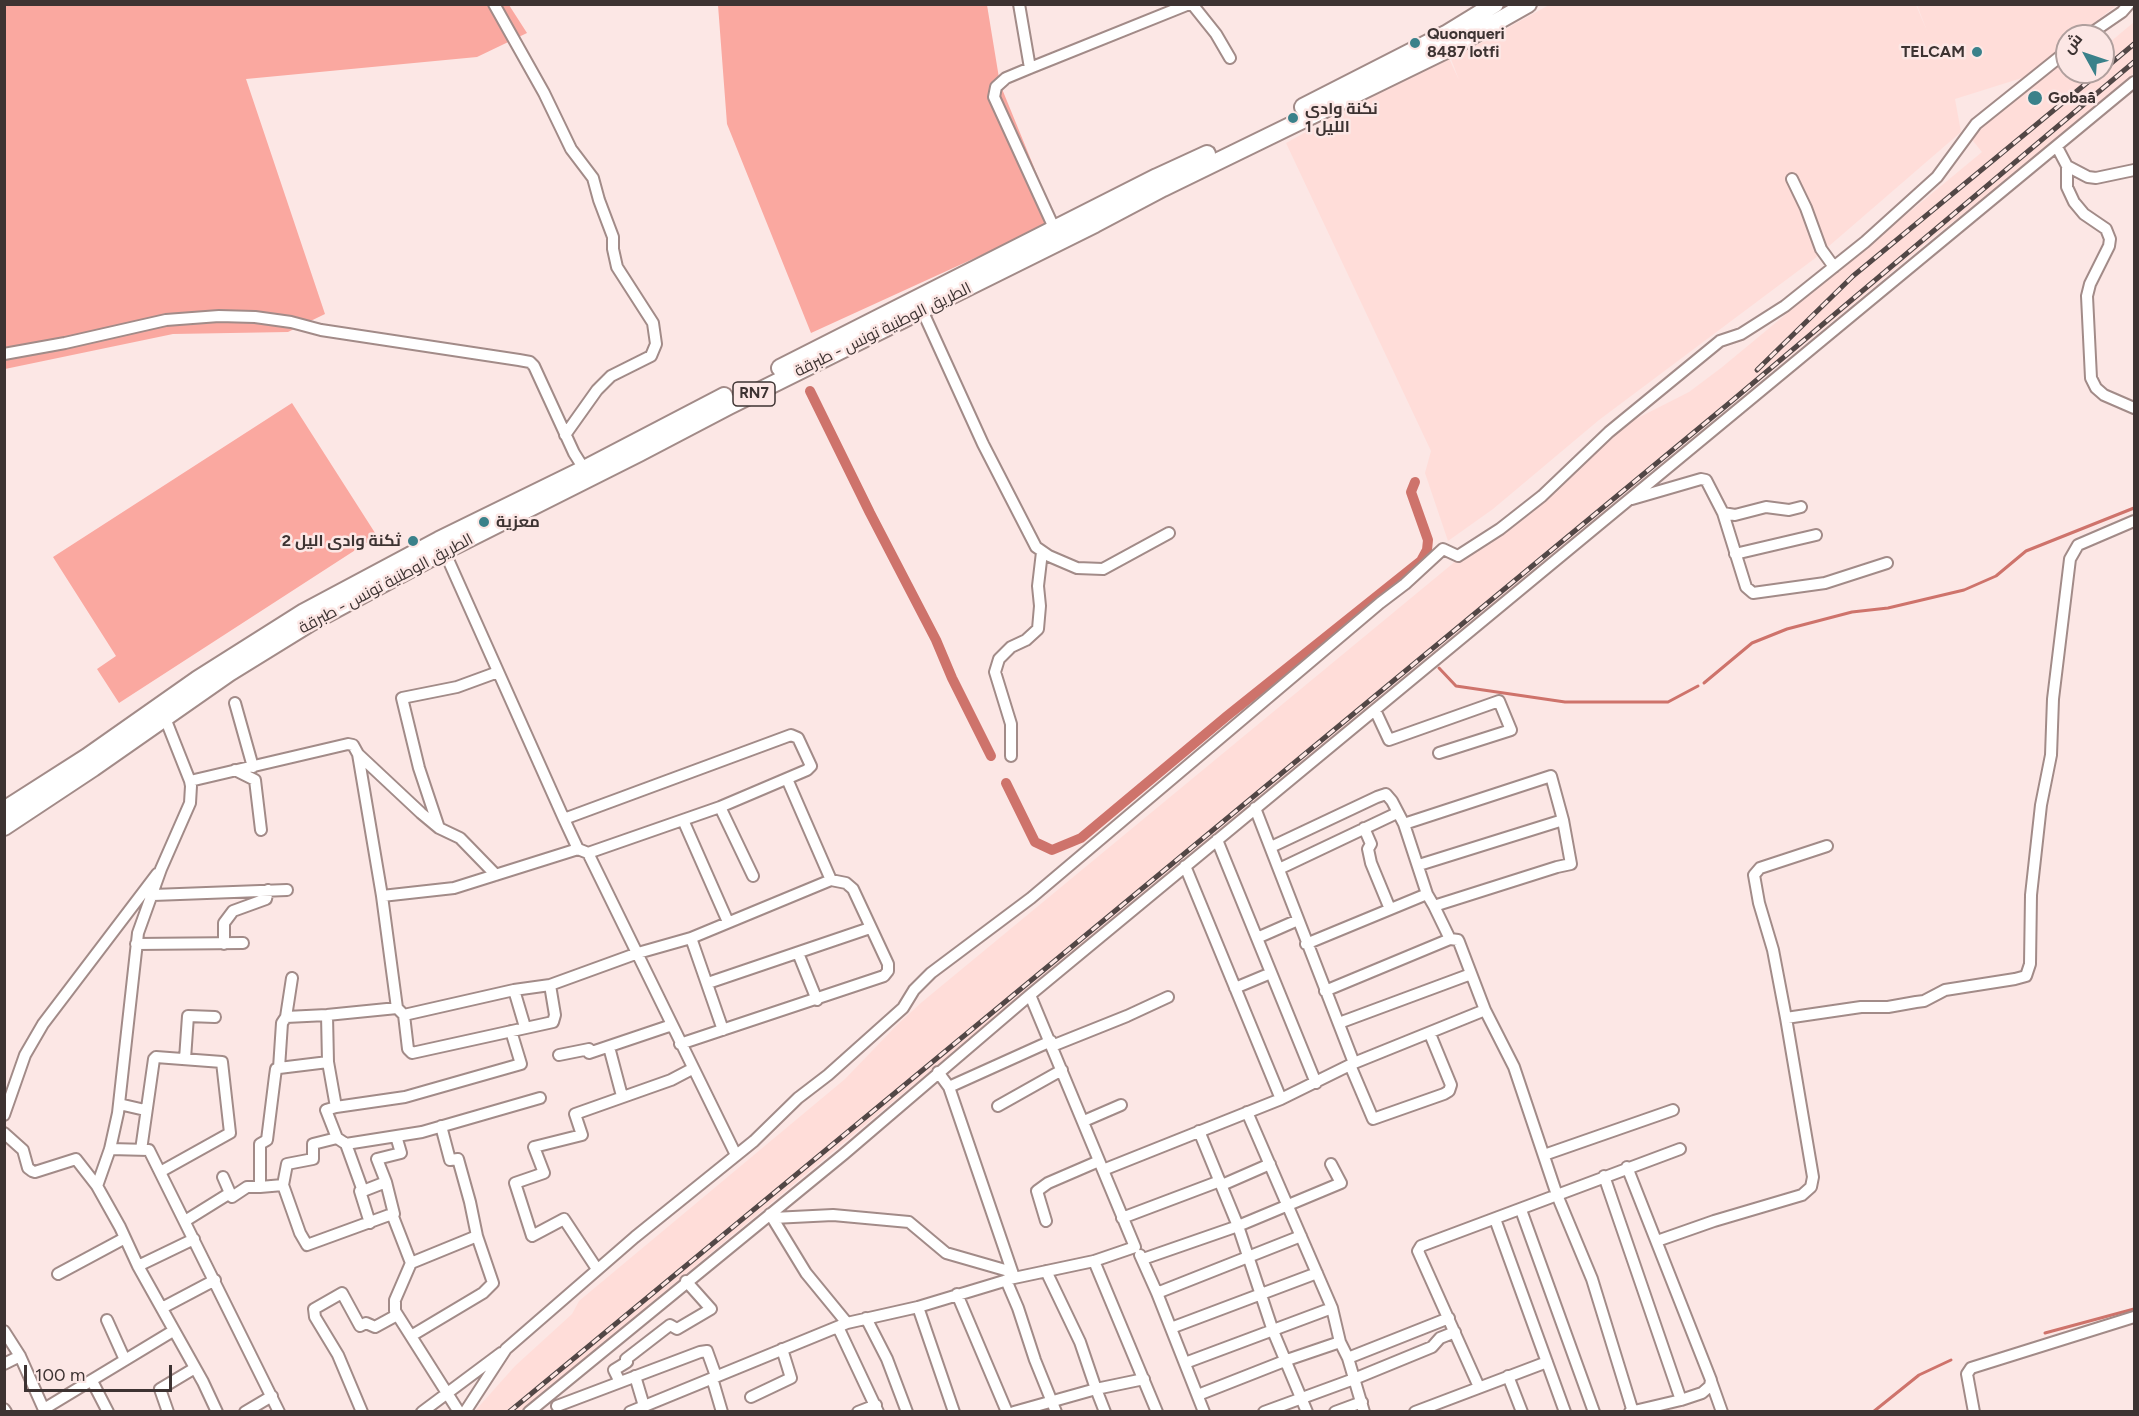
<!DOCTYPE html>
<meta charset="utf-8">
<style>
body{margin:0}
#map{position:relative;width:2139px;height:1416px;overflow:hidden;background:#fce7e5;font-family:Figtree,Cairo,sans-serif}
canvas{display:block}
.frame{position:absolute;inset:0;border:6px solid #3d3332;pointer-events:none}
.north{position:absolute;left:2055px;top:24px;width:60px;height:60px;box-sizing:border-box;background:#fce7e5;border:2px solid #b09f9d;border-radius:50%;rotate:310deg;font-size:16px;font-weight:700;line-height:24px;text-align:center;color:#3d3332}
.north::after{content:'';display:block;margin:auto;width:21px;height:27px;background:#3a818a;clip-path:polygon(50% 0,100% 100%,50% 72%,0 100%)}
.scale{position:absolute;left:24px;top:1365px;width:148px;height:27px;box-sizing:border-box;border:3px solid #3d3332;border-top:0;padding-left:8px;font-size:18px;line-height:21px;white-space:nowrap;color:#3d3332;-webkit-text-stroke:4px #fce7e5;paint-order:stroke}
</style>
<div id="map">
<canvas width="2139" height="1416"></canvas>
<div class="frame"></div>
<div class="north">ش</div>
<div class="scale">100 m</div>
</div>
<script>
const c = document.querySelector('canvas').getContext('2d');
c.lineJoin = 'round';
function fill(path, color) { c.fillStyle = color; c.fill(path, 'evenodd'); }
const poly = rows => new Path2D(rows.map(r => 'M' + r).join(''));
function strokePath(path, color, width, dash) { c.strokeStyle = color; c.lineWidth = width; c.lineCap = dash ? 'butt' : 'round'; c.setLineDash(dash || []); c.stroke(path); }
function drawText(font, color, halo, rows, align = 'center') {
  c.font = font + ' Figtree,Cairo,sans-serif'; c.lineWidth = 5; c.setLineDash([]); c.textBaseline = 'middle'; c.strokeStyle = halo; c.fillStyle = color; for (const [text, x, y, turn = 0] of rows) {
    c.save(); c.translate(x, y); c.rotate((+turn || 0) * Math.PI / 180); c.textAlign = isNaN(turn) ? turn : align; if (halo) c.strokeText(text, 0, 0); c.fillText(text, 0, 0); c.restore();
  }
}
fill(poly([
 [1549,5,1916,5,1927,31,1917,5,2117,5,2077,36,2067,36,2067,44,2025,77,1955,99,1961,132,1814,259,1599,420,1493,509,1448,541,1425,473,1431,451,1286,143,1447,54,1459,80,1451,59],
 [2134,22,2134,73,1993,191,1936,235,521,1411,474,1412,515,1366,572,1314,579,1301,845,1079,897,1025,922,1002,1457,560,1624,425,1689,392,1721,368,1982,152,1969,136,2067,56,2067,72,2103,72,2103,48]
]), '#ffddd9');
fill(poly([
 [4,5,509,5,527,33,477,57,246,79,325,314,288,332,173,334,5,369],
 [718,5,987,5,1000,84,1056,221,811,333,727,124],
 [292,403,377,536,119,703,97,669,116,656,53,557]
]), '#faa8a0');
strokePath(poly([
 [1439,668,1456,686,1565,702,1668,702,1698,686],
 [1704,683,1752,643,1787,629,1852,612,1888,608,1964,590,1996,576,2026,551,2134,508],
 [2045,1333,2134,1309],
 [1873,1412,1919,1375,1951,1360]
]), '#ce736b', 3);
strokePath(poly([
 [810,391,870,513,936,640,952,678,991,756],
 [1006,783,1035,842,1052,850,1081,838,1227,716,1421,561,1427,550,1428,540,1411,492,1415,482]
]), '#ce736b', 10);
const street = poly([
 [494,4,544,93,571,149,593,178,599,200,613,237,613,249,617,267,653,323,656,344,651,356,611,376,597,390,565,435],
 [1019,4,1030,68],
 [1192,4,1216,34,1230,58],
 [2087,36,2122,12,2129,4],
 [2057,147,2067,166,2088,177,2096,178,2134,170],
 [2067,166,2067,187,2074,202,2084,214,2106,229,2110,239,2109,246,2090,284,2087,296,2091,378,2096,388,2104,395,2134,408],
 [1792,179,1806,208,1821,249,1834,267],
 [1055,230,994,97,996,87,1006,78,1030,68,1189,4],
 [922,310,983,444,1036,547,1049,556,1077,568,1103,569,1169,533],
 [4,354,65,343,166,320,219,316,255,317,291,322,321,330,519,360,530,362,534,366,574,453,586,472],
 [1632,499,1701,479,1706,480,1723,513,1746,587,1753,593,1825,583,1887,563],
 [1723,513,1735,515,1766,507,1789,510,1801,507],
 [442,546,564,819,578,849,588,853,736,1155],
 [1735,554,1816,535],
 [235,703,253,767],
 [1375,710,1389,740,1499,701,1511,730,1439,753],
 [165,718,190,781,191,786,190,803,161,869,138,933,118,1113,110,1149,97,1186,120,1227,138,1266,203,1382,217,1412],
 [358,754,421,813,439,828,460,838,496,875],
 [1011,756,1011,724,995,672,999,659,1011,647,1026,640,1038,629,1040,606,1038,586,1042,552],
 [235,770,255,780,261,830],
 [787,779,831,880],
 [190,781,348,744,353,745,358,754,382,896,454,888,578,849],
 [720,807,753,876],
 [1255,808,1354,1063],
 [564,819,791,735,798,738,811,766,807,770,720,807,588,853],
 [683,820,728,922],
 [439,828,419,768,402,698,457,687,498,672],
 [1364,828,1371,844,1368,849,1371,863,1390,909],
 [1217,840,1316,1083],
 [1271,847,1377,797,1386,794,1392,801,1404,824,1427,894,1434,906,1557,867,1571,864,1563,820,1551,776,1404,824],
 [1419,865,1563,820],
 [1185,866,1281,1099],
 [1279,869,1397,813],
 [153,895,287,890],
 [382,896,397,1008],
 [1434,906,1450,939],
 [691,938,723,1030],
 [1257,938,1298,920],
 [136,944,243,943],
 [224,944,224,923,233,911,266,899,268,890],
 [1306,944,1427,894],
 [798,953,817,1000],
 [292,978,286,1017,327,1015,397,1008,404,1015,514,990,525,1027],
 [708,983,870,928],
 [1235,988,1271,973],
 [514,990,550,985],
 [1325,991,1450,939,1458,940,1459,942,1485,1010,1514,1067,1557,1195,1592,1279,1633,1412],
 [327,1015,328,1062,336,1107,326,1110,337,1138,346,1144,422,1132,540,1098],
 [404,1015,408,1049,412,1053,553,1022,555,1015,550,985,638,953,691,938,831,880,846,883,853,889,888,964,888,971,884,976,680,1044],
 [286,1017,282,1023,279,1068,276,1069,275,1076,267,1140,260,1144,260,1187,283,1185,300,1233,307,1245,392,1214,411,1263,395,1300,395,1311,459,1412],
 [1786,1018,1861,1007,1888,1007,1916,1002,1924,1001,1945,990,2015,979,2026,976,2030,964,2031,895,2041,805,2051,755,2053,699,2070,559,2078,545,2134,521],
 [1339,1023,1471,974],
 [1052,1046,1127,1016,1168,997],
 [609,1047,622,1096],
 [559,1055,589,1049,589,1053,672,1025],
 [185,1059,188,1016,215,1017],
 [1350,1065,1373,1119,1444,1094,1449,1091,1451,1085,1430,1034],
 [279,1068,328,1062],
 [938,1072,949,1087,1013,1274],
 [949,1087,1051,1041],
 [119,1104,145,1110],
 [998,1106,1062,1070],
 [336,1107,405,1097,521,1064,511,1031],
 [1247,1112,1332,1308,1340,1342,1348,1358,1364,1412],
 [4,1115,25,1055,43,1024,157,874],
 [1084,1121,1121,1105],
 [441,1126,450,1160,458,1159,470,1202,477,1236],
 [1199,1131,1238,1226,1273,1331,1307,1412],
 [4,1133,23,1150,28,1168,32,1171,35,1172,76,1159,97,1186],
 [346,1144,363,1191,360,1191,370,1223],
 [110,1149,149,1150,279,1412],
 [141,1150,154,1059,156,1057,222,1062,230,1133,160,1172],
 [1544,1155,1673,1110],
 [1627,1167,1711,1380,1710,1386,1702,1393,1681,1400,1630,1412],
 [1103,1170,1281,1099,1354,1063,1485,1010],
 [1604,1176,1681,1400],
 [223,1177,230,1193],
 [386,1182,377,1159,401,1153,396,1136],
 [283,1185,287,1164,313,1159,313,1144,337,1138],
 [1222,1185,1270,1164],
 [363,1191,386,1182,394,1214,392,1214],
 [1521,1210,1594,1412],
 [770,1214,806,1273,847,1323],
 [773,1218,833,1215,909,1222,946,1253,1012,1272],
 [1122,1218,1220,1181],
 [1495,1219,1565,1412],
 [185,1221,230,1193,232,1197,247,1187,260,1187],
 [1046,1221,1037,1191,1048,1183,1099,1161],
 [1657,1241,1714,1221,1802,1195,1811,1187,1813,1177,1786,1018,1773,950,1759,903,1754,875,1760,868,1827,846],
 [1140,1255,1157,1293,1204,1412],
 [1143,1259,1238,1226,1341,1183,1331,1164],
 [1094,1261,1157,1412],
 [411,1263,477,1236,493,1283,483,1293,411,1336],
 [138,1266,194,1239],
 [597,1269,564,1219,532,1236,515,1183,544,1173,534,1147,582,1135,575,1114,671,1080,692,1069],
 [58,1274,125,1238],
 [1006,1280,1018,1308,1035,1360,1056,1412],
 [1157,1293,1301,1236],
 [957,1294,1007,1412],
 [918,1307,954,1412],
 [162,1308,215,1280],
 [866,1318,887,1359,907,1412],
 [107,1320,125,1360],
 [838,1327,878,1412],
 [1171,1328,1317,1273],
 [4,1331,20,1356,45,1412],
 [1348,1358,1449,1318],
 [1185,1363,1332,1308],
 [4,1364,20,1356],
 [635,1376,644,1406],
 [1508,1376,1522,1412],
 [712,1378,722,1412],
 [92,1381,108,1412],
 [1711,1381,1722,1412],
 [620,1382,614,1370,627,1362,626,1359,670,1325,677,1329,711,1309,686,1281],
 [1479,1387,1418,1251,1421,1246,1680,1149],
 [1198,1395,1287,1360,1340,1342],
 [751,1397,791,1378,782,1349],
 [557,1406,700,1352,707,1351,716,1376],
 [4,1409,6,1412],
 [44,1409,173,1331],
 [168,1412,160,1389,195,1368],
 [245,1412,272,1396],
 [362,1412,338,1355,315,1317,314,1309,342,1293,360,1326,366,1323,375,1327,397,1315],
 [422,1412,501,1353],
 [465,1412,506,1349,635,1237,754,1141,798,1098,828,1075,903,1008,914,990,931,973,1031,898,1380,603,1405,584,1443,549,1458,556,1500,529,1542,496,1609,432,1720,341,1741,334,1785,306,1865,242,1937,177,1976,124,2067,51],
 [529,1412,844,1154,1030,995,2134,82],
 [630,1412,847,1323,918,1307,1014,1278,1094,1261,1135,1247,1030,995],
 [858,1412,876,1405],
 [1014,1412,1096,1389,1080,1342,1046,1271],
 [1105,1412,1096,1389,1144,1379],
 [1264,1412,1354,1379,1432,1347,1440,1338,1455,1332],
 [1335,1412,1362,1402],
 [1415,1412,1547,1362],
 [1974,1412,1967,1374,1971,1368,2134,1317]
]);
const primary = poly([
 [1303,107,1446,34,1495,4],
 [780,368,1157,177,1207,154],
 [4,810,87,757,198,679,304,612,439,540,584,469,724,396],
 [4,827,93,768,229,673,310,623,444,551,639,453,729,406,1095,224,1163,188,1452,47,1528,4]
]);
strokePath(street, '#a28b88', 14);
strokePath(primary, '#a28b88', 20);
strokePath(street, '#fff', 10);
strokePath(primary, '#fff', 16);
const rail = poly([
 [2103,70,2134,44],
 [1757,370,1853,276,2100,72],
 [509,1412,1727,405,2134,62]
]);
strokePath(rail, '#524746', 5);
strokePath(rail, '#fce7e5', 3, [9]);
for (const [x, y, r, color] of [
 [1415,43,6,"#3a818a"],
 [1977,52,6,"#3a818a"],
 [2035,98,8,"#3a818a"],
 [1293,118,6,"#3a818a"],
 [484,522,6,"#3a818a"],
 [413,541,6,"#3a818a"]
]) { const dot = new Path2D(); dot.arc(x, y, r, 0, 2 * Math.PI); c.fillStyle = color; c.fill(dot); strokePath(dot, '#fce7e5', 2); }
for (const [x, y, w] of [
 [754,394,42]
]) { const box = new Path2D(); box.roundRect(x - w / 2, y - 12, w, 24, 4.5); c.fillStyle = '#fce7e5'; c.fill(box); strokePath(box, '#3d3332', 1.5); }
drawText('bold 15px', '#3d3332', null, [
 ["RN7",754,394]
]);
drawText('bold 16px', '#3d3332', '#fce7e5', [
 ["Quonqueri",1427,34],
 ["8487 lotfi",1427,52],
 ["TELCAM",1965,52,"right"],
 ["Gobaâ",2048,98],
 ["نكنة وادى",1305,109],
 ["الليل 1",1305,127],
 ["معزية",496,522],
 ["ثكنة وادى اليل 2",401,541,"right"]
], 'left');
drawText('16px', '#3d3332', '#fce7e5', [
 ["الطريق الوطنية تونس - طبرقة",883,330,-26],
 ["الطريق الوطنية تونس - طبرقة",386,584,-28]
]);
</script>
